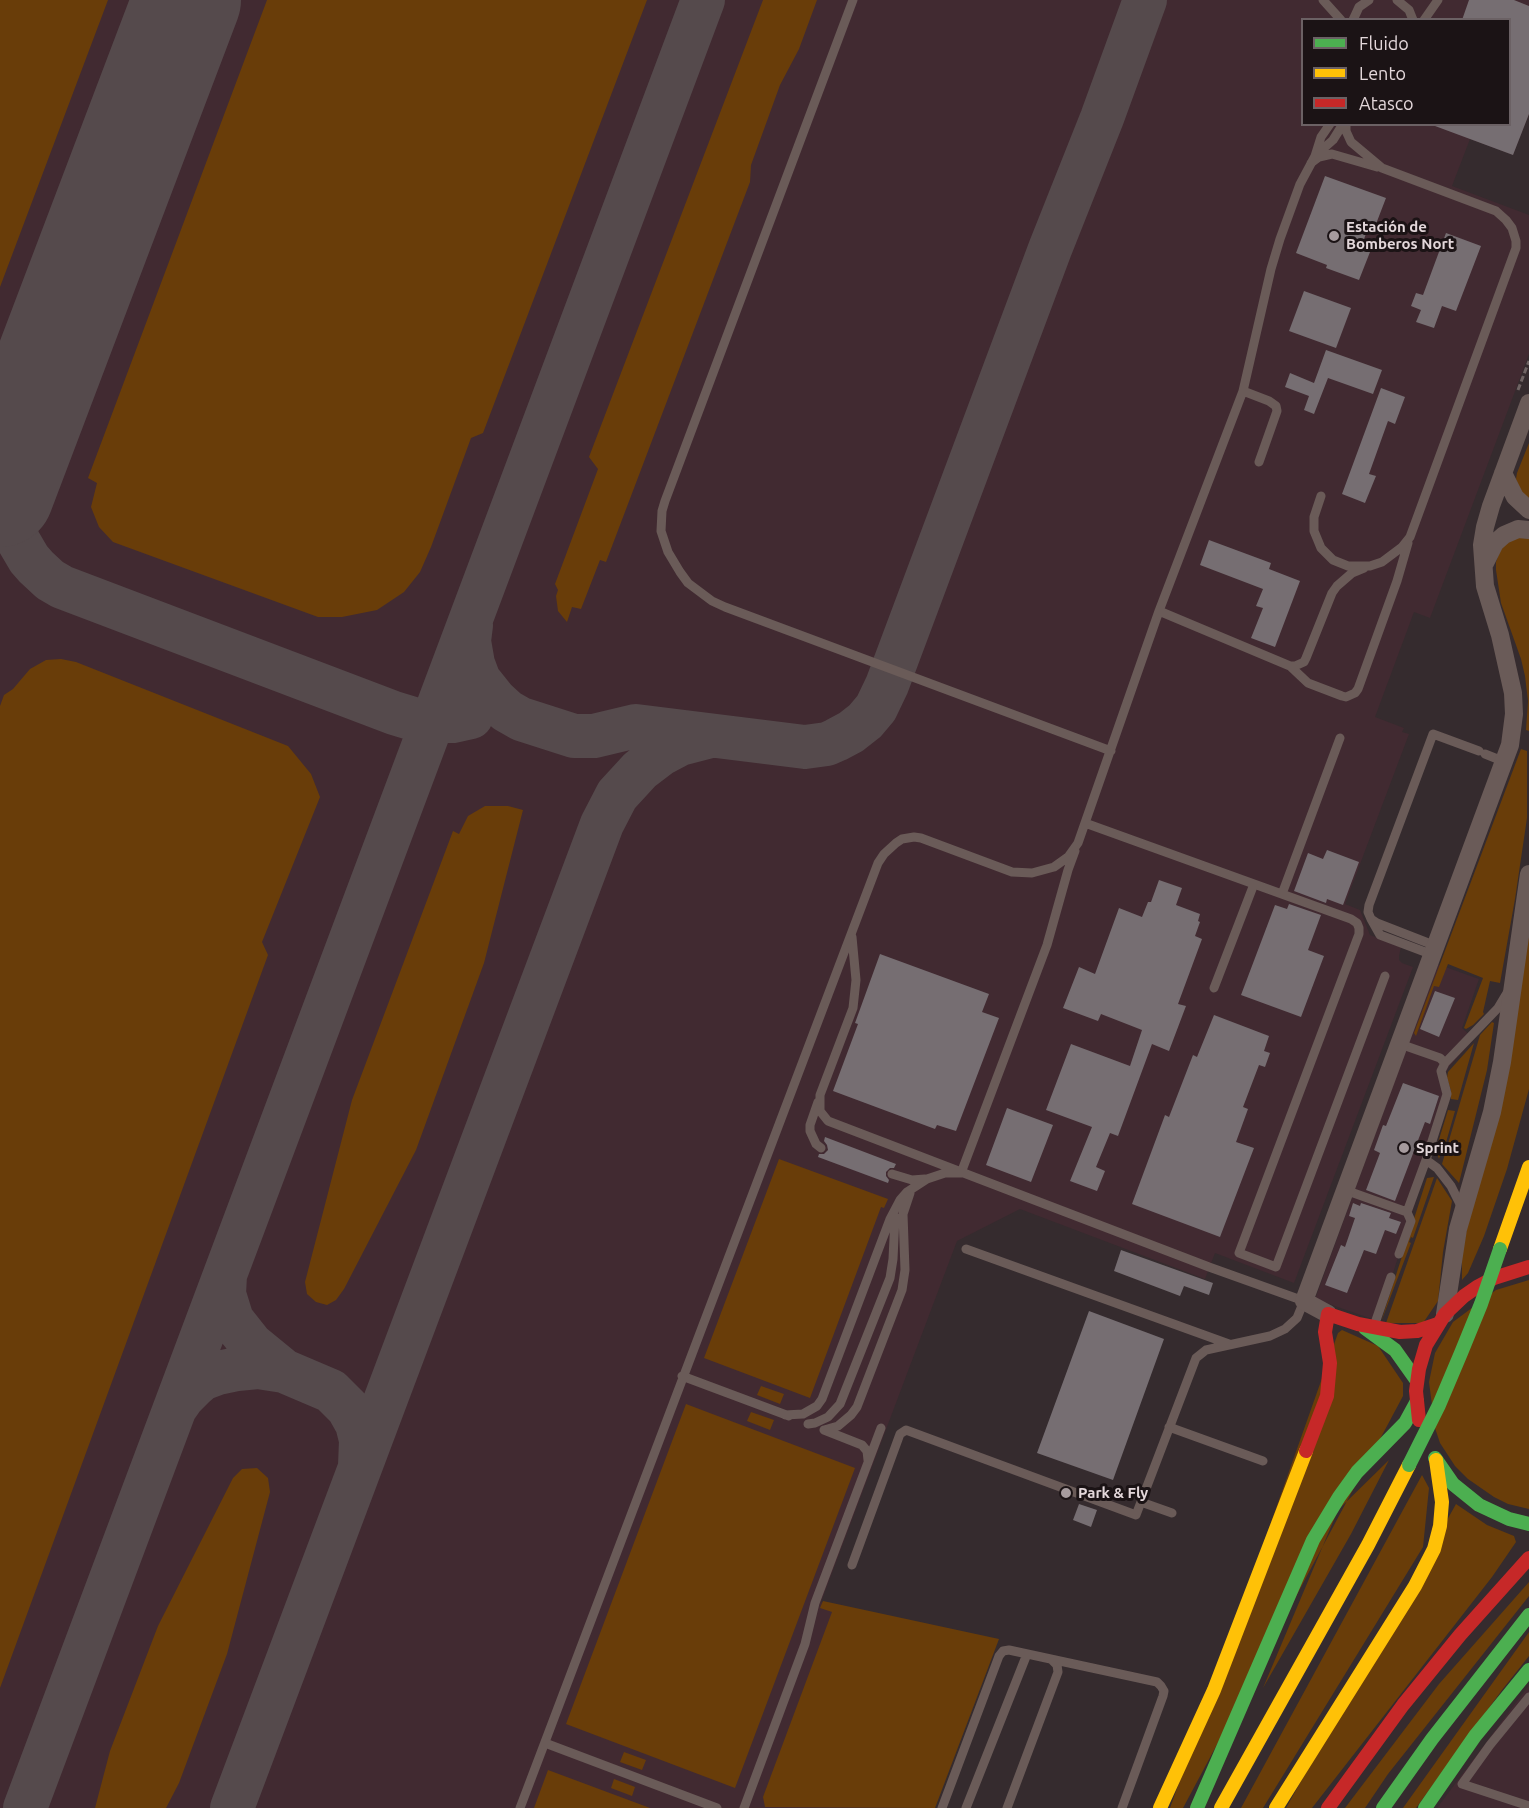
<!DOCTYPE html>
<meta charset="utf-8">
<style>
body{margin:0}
#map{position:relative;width:1529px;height:1808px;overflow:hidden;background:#352b2e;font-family:Ubuntu,sans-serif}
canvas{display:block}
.legend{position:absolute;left:1301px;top:18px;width:210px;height:108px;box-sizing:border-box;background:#1b1315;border:2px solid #6b6164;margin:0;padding:8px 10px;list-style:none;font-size:18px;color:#e3d7da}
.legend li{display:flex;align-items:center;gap:12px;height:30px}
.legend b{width:30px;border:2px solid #6b6164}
</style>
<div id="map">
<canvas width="1529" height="1808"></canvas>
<ul class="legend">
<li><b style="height:8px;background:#4caf50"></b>Fluido</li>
<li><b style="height:8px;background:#ffc107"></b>Lento</li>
<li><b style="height:8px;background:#c62828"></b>Atasco</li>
</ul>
</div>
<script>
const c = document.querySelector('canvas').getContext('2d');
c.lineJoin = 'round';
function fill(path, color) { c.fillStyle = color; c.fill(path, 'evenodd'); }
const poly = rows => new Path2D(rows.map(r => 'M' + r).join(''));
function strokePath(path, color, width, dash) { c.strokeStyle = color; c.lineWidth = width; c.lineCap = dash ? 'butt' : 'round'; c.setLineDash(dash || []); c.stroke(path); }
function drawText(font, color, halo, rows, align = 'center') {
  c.font = font + ' Ubuntu,sans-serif'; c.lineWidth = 6; c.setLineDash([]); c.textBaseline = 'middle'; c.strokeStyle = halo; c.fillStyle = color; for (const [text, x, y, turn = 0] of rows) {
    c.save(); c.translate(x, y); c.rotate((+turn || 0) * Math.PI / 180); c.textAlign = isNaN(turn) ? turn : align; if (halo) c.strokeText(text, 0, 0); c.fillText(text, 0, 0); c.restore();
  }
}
fill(poly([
 [0,0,1529,0,1529,114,1513,155,1470,139,1452,186,1529,215,1529,354,1430,618,1414,612,1375,717,1404,728,1402,732,1409,734,1345,904,1360,910,1370,935,1401,947,1399,956,1399,960,1402,963,1413,967,1294,1283,1215,1253,1205,1279,1020,1209,957,1241,821,1602,997,1640,934,1808,0,1808],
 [1302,20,1510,20,1510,124,1302,124],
 [1437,964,1479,979,1462,1028,1474,1039,1448,1068,1445,1075,1449,1095,1378,1321,1315,1299],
 [1529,1685,1529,1808,1437,1808]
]), '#412a31');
fill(poly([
 [0,0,108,0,0,287],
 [267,0,647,0,483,433,471,438,431,547,420,572,404,592,377,610,342,617,318,617,113,542,99,527,91,507,97,483,88,478],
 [763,0,817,0,799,49,780,85,751,165,750,182,606,562,600,560,581,609,572,607,567,622,558,611,556,596,558,590,555,584,598,469,589,457],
 [1529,443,1529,502,1522,496,1516,479,1517,473],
 [1519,537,1529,538,1529,731,1526,730,1528,701,1525,676,1521,659,1501,603,1496,570,1496,562,1500,551,1507,542],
 [61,659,76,662,288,746,311,774,320,797,262,942,268,955,0,1688,0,706,4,695,13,689,30,669,46,660],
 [1521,749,1527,751,1527,818,1515,899,1500,983,1490,981,1483,1012,1484,1014,1473,1025,1466,1029,1464,1028,1483,978,1448,964,1439,987,1434,986,1416,1036,1414,1033],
 [485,806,508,806,523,810,484,963,416,1150,344,1289,336,1300,327,1305,316,1302,307,1294,305,1282,352,1100,453,831,459,834,468,816],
 [1529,933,1529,1089,1507,1169,1484,1236,1468,1273,1462,1280,1462,1255,1470,1211],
 [1492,1022,1494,1023,1487,1070,1459,1183,1442,1164,1480,1035],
 [1474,1043,1458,1100,1451,1099,1451,1091,1447,1078,1448,1072],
 [1448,1110,1455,1111,1443,1153,1441,1153,1439,1159,1437,1153,1437,1146],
 [779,1159,888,1199,884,1208,881,1207,810,1398,704,1358],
 [1434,1177,1413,1238,1411,1237,1409,1242,1411,1243,1381,1322,1427,1178],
 [1437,1178,1452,1201,1443,1252,1438,1301,1423,1323,1386,1323],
 [1529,1280,1529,1509,1508,1504,1494,1497,1468,1479,1455,1466,1440,1443,1435,1428,1429,1382,1435,1353,1453,1322,1496,1290],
 [1342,1330,1378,1346,1403,1383,1403,1396,1183,1808,1170,1808,1338,1333],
 [761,1386,784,1394,780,1404,757,1395],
 [686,1404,855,1468,735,1788,566,1724],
 [751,1412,774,1420,770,1430,747,1421],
 [1389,1460,1351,1534,1263,1688,1338,1510],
 [257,1468,268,1478,270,1492,227,1654,179,1783,166,1808,95,1808,110,1751,158,1626,233,1478,242,1469],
 [1422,1475,1429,1488,1423,1547,1263,1808,1241,1808],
 [1456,1504,1487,1525,1514,1536,1516,1542,1492,1577,1312,1808,1286,1808],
 [1529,1582,1529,1596,1388,1774,1365,1808,1345,1808,1439,1684],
 [823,1601,999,1639,935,1808,765,1807,763,1797,832,1612,820,1608],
 [1529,1632,1529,1656,1502,1690,1416,1808,1403,1808],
 [624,1752,646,1760,642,1770,620,1762],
 [548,1770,650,1808,534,1808],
 [614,1779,635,1787,632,1796,611,1788]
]), '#693d09');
strokePath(poly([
 [6,477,12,523,19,542,29,559,36,567,50,580,62,587,394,713,417,720,433,721,453,721,471,717],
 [471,625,469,641,473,664,479,680,495,700,507,711,521,719,574,736,594,736,636,726,805,747,827,744,836,740,851,732,865,721,876,708,887,685,1050,249,1102,118,1145,0],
 [225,1275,224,1294,232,1320,251,1344,284,1371],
 [176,1407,183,1397,195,1385,202,1379,218,1373,237,1369,258,1367,284,1371,331,1391,348,1408,357,1424,361,1440,360,1466],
 [25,1808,703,0],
 [232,1808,602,824,617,795,640,770,661,754,680,744,707,737]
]), '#554a4c', 44);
strokePath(poly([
 [0,493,187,0]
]), '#554a4c', 108);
fill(poly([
 [1469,0,1514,0,1529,6,1529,114,1513,155,1435,126,1509,124,1509,20,1462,20],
 [1325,176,1386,198,1376,224,1370,222,1361,248,1370,252,1359,280,1326,268,1327,265,1296,253],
 [1446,233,1481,246,1456,311,1442,306,1434,328,1416,322,1421,310,1411,306,1416,293,1423,295],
 [1304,291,1351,308,1336,348,1289,331],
 [1326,350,1382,370,1373,394,1328,378,1314,414,1304,410,1309,396,1285,387,1290,373,1314,383],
 [1381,388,1405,397,1395,424,1388,421,1369,474,1376,476,1365,503,1342,494],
 [1209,540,1271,563,1269,569,1300,581,1275,647,1251,638,1263,608,1256,606,1263,589,1200,565],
 [1327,850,1359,862,1343,905,1327,899,1326,903,1294,891,1308,853,1323,859],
 [1159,880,1182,888,1176,905,1200,914,1198,921,1200,922,1195,936,1202,939,1178,1004,1186,1006,1169,1051,1152,1044,1118,1136,1110,1133,1096,1167,1105,1171,1097,1191,1070,1181,1092,1127,1046,1110,1071,1044,1130,1066,1142,1030,1101,1014,1098,1021,1063,1008,1079,967,1095,974,1119,908,1142,917,1148,902,1151,902],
 [1289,904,1321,915,1308,950,1324,956,1301,1017,1241,995,1275,905,1287,909],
 [880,954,989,994,982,1012,999,1018,956,1131,937,1125,935,1129,833,1091,858,1024,855,1023],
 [1435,991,1455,998,1439,1037,1420,1029],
 [1214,1015,1269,1036,1264,1051,1270,1053,1265,1067,1259,1065,1243,1107,1248,1109,1236,1142,1254,1148,1220,1237,1132,1204,1165,1115,1169,1117,1193,1055,1197,1057],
 [1403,1083,1439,1096,1430,1124,1425,1122,1395,1201,1366,1190,1380,1153,1374,1150,1383,1125,1386,1126],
 [1007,1108,1053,1125,1031,1182,986,1165],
 [825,1137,896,1164,894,1168,890,1168,886,1172,886,1176,889,1180,888,1183,818,1157,819,1154,824,1154,828,1150,827,1145,824,1141],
 [1353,1203,1360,1206,1361,1203,1391,1213,1389,1218,1401,1222,1396,1234,1385,1230,1376,1254,1364,1250,1347,1293,1325,1285,1341,1245,1345,1247,1355,1218,1349,1216],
 [1121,1250,1213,1283,1209,1295,1184,1286,1180,1296,1114,1271],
 [1089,1311,1164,1339,1113,1480,1037,1453],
 [1079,1504,1097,1510,1091,1527,1073,1520]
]), '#766e72');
strokePath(poly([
 [1518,390,1529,361]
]), '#706464', 3, [6, 3]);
strokePath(poly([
 [853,0,665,501,662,511,661,531,668,552,680,572,688,583,712,601,725,607,1111,751],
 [1323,0,1341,20],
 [1397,0,1409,10,1413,20],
 [1353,20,1359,7,1369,0],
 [1424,20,1438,0],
 [1330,124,1321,137,1315,156,1333,140,1343,124],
 [1311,163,1319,157,1332,154,1377,167],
 [1243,391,1269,401,1276,406,1277,411,1259,462],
 [1321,496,1314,517,1314,531,1321,548,1333,560,1348,566,1370,566,1382,562,1402,547,1410,537,1516,248,1516,241,1512,228,1506,220,1496,211,1382,168,1351,142,1346,131,1346,124],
 [1159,611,1290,666,1295,666,1304,662,1306,658,1332,593,1337,586,1352,573,1364,568],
 [1290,666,1308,683,1342,696,1346,697,1355,693,1358,689,1397,581,1408,543],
 [1485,754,1505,762],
 [1085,823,1351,919,1357,923,1359,928,1359,934,1239,1253,1276,1267,1385,976],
 [1282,894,1340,738],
 [1371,919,1368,912,1369,905,1433,734,1479,751],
 [1433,955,1380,935,1371,919,1377,923,1436,946],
 [1214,988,1254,884],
 [1400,1044,1440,1058,1445,1063],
 [818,1102,810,1125,810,1131,816,1144,821,1148],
 [892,1174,912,1180,925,1179],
 [1345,1190,1407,1212],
 [1461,1206,1451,1186,1437,1168,1426,1160,1447,1094,1441,1071,1445,1063,1498,1008,1507,993],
 [966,1249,1229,1344],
 [1399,1254,1411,1221,1407,1212,1426,1160],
 [1374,1326,1391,1277],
 [682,1376,789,1416],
 [785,1415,803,1414,817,1406,822,1399,890,1219,900,1200,907,1192,927,1179,945,1173,961,1173,1047,945,1068,870,1075,851],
 [808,1424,815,1423,828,1417,840,1404,890,1278,893,1259,895,1217],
 [1169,1427,1263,1461],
 [824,1430,838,1426,851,1415,857,1407,902,1290,905,1270,903,1214,910,1193],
 [824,1430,862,1445,867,1451,868,1460],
 [1141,1502,1172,1513],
 [852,1565,900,1434,906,1430,1136,1515,1196,1358,1206,1350,1270,1336,1285,1329,1297,1318,1304,1301,1209,1267,828,1121,820,1111,820,1095,853,1008,856,980,852,937],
 [1529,1697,1490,1745,1462,1784,1529,1806],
 [545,1743,717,1808],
 [520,1808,878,863,884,854,896,843,902,839,914,837,921,838,1012,872,1032,873,1054,867,1068,857,1078,843,1159,611,1243,391,1271,269,1280,239,1300,184,1315,156],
 [744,1808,805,1644,815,1603,881,1428],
 [942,1808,999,1656,1003,1651,1009,1650,1157,1682,1161,1686,1164,1691,1163,1696,1122,1808],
 [966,1808,1027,1654],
 [1007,1808,1058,1672,1057,1665,1051,1659]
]), '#6a5b58', 9);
strokePath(poly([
 [1503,473,1515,497,1529,510],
 [1485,563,1495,543,1504,535,1518,529,1529,530],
 [1328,1314,1304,1301,1510,745,1514,714,1513,693,1500,635,1485,586,1482,545,1485,527,1491,506,1529,403],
 [1445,1314,1458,1229,1492,1112,1502,1062,1529,874]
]), '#6a5b58', 18);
strokePath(poly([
 [1365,1328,1395,1350,1417,1381],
 [1435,1458,1453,1484,1479,1505,1509,1519,1529,1524],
 [1197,1808,1313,1540,1339,1497,1357,1472,1405,1423,1417,1401],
 [1383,1808,1432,1739,1529,1615],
 [1425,1808,1475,1736,1529,1670]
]), '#4caf50', 14);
strokePath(poly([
 [1500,1249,1529,1167],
 [1160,1808,1214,1690,1306,1451],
 [1221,1808,1368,1545,1409,1465],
 [1276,1808,1415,1586,1434,1549,1440,1526,1442,1502,1436,1460]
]), '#ffc107', 14);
strokePath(poly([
 [1419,1420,1416,1391,1419,1369,1426,1345,1445,1314,1464,1296,1477,1287,1494,1278,1529,1267],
 [1306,1451,1327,1396,1330,1363,1325,1332,1328,1314,1358,1324,1400,1332,1417,1331,1438,1324],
 [1328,1808,1403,1705,1460,1635,1529,1558]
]), '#c62828', 14);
strokePath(poly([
 [1409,1465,1439,1405,1461,1353,1481,1304,1500,1249]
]), '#4caf50', 14);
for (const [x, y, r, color] of [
 [1334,236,6,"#a69b9e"],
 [1404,1148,6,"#a69b9e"],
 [1066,1493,6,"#a69b9e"]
]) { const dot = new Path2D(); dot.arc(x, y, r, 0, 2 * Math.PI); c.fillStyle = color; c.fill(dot); strokePath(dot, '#1b1315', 2); }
drawText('bold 15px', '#e3d7da', '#1b1315', [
 ["Estación de",1346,227],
 ["Bomberos Nort",1346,244],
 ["Sprint",1416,1148],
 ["Park & Fly",1078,1493]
], 'left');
</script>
